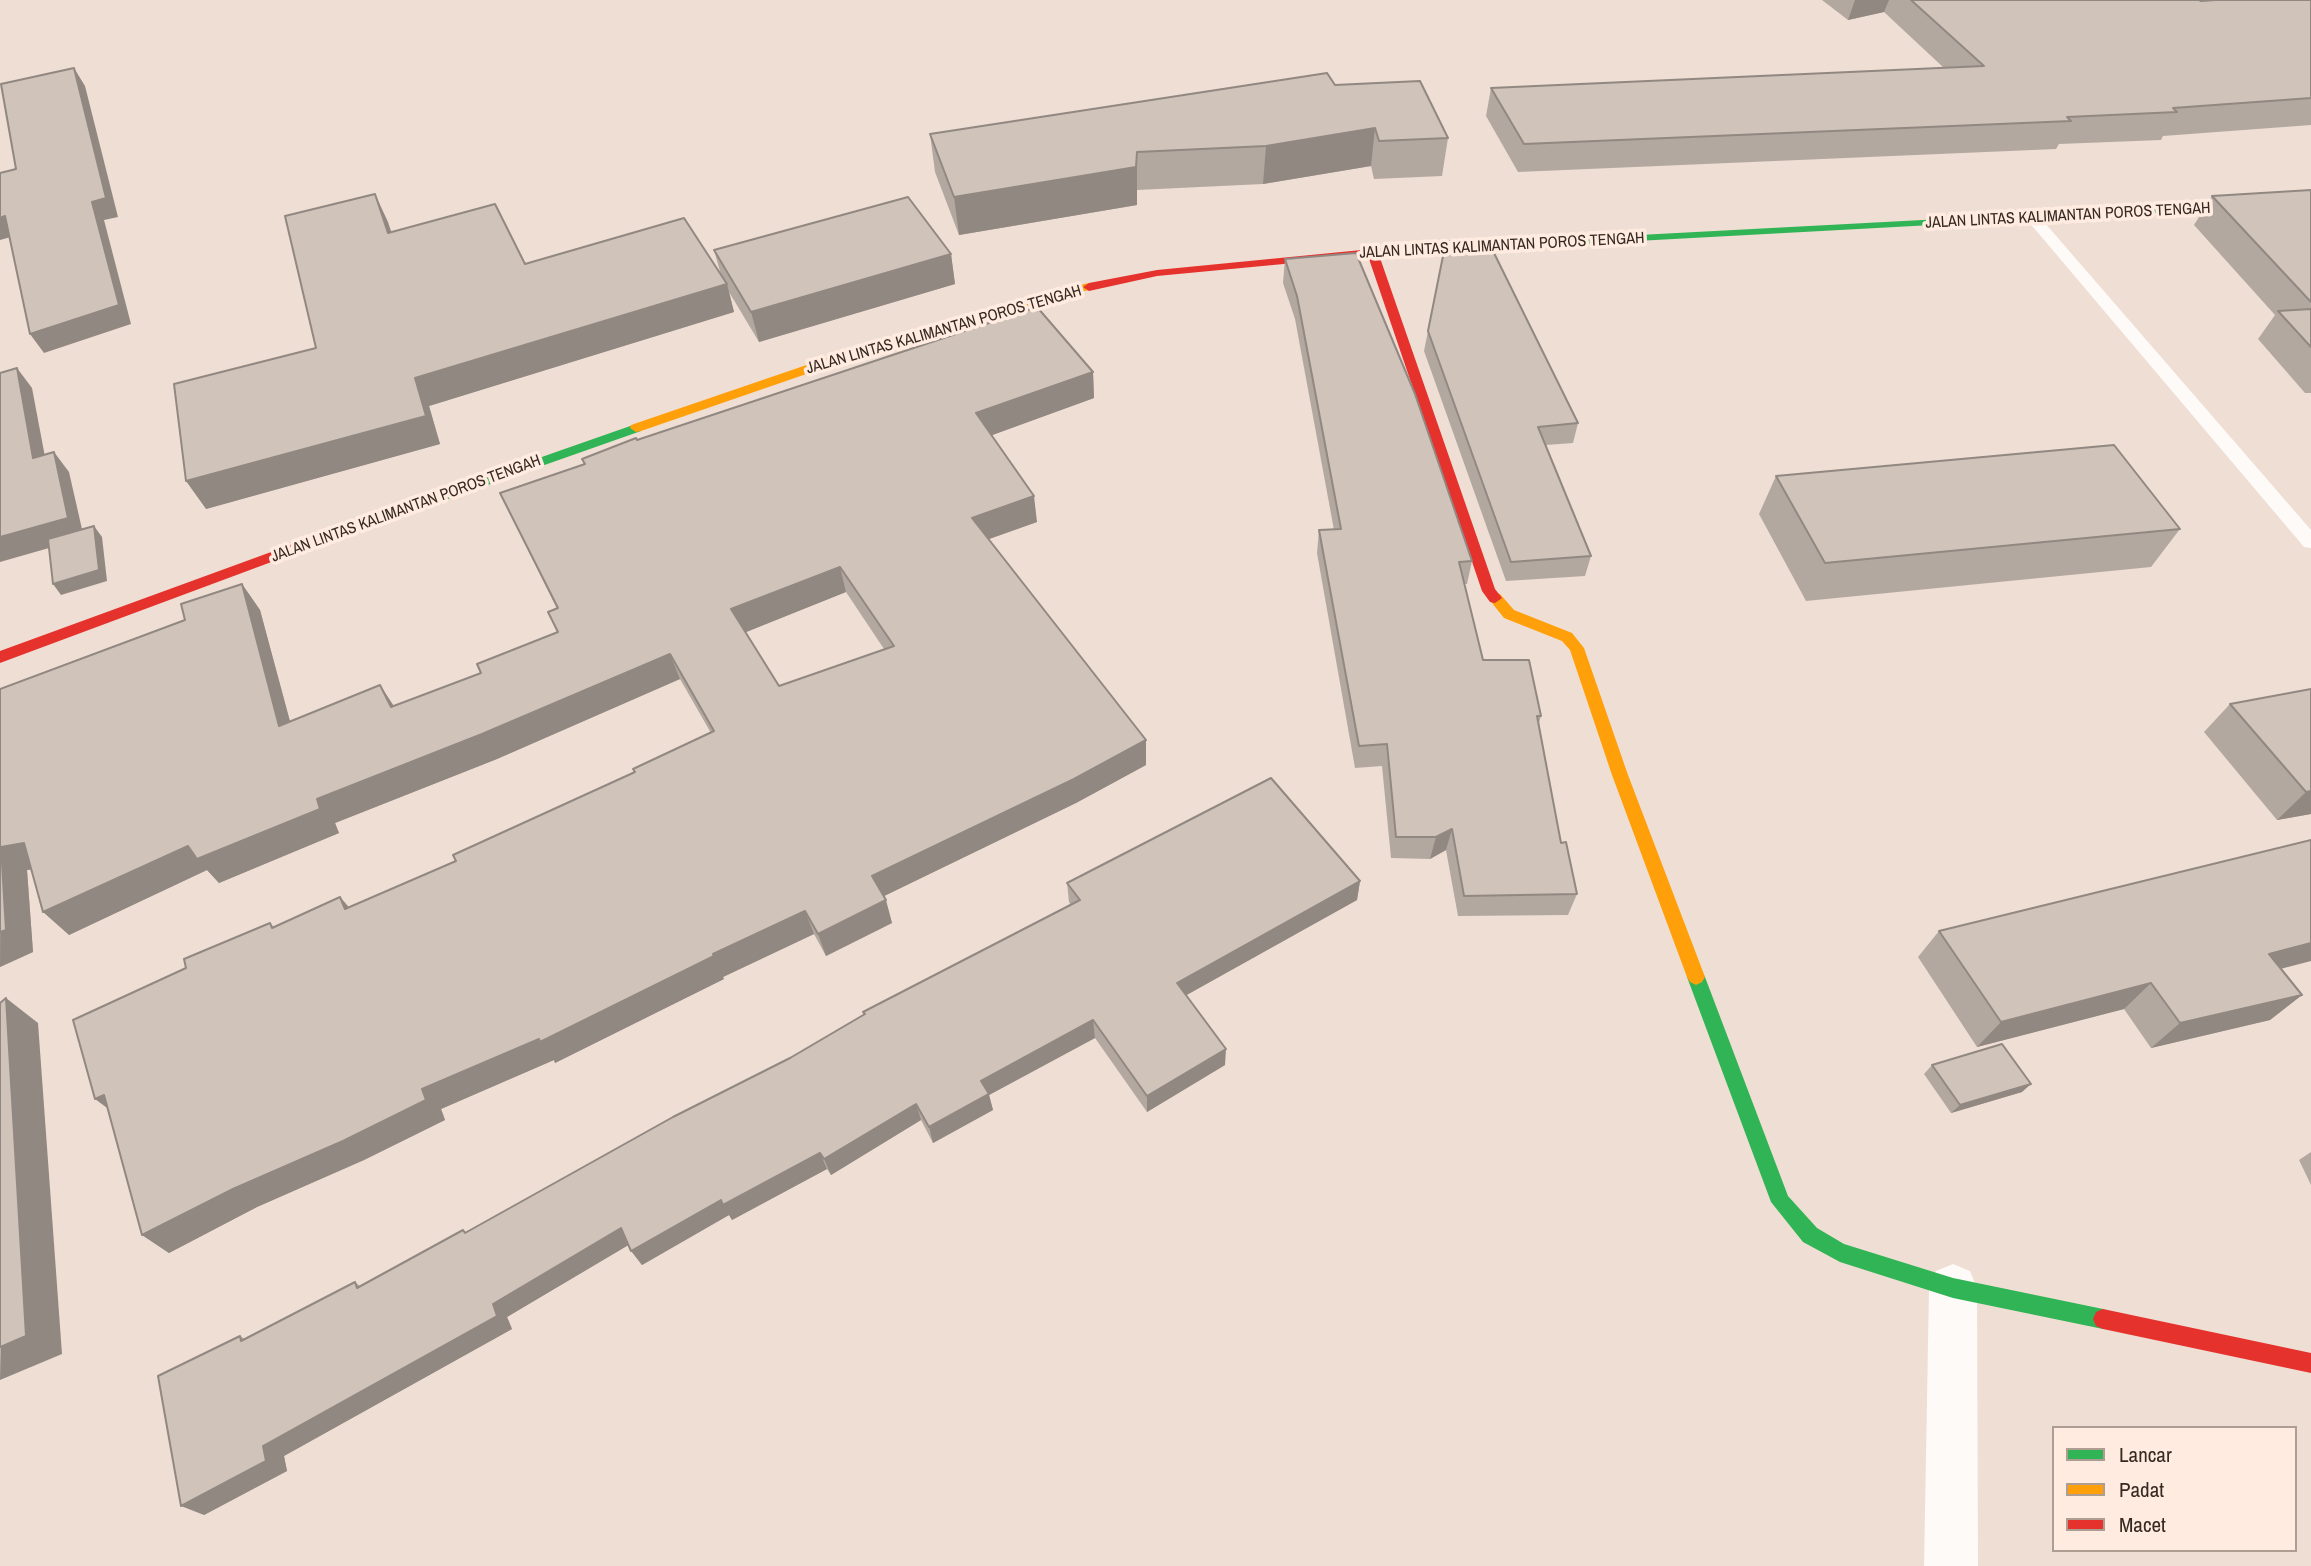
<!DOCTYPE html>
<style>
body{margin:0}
#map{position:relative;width:2311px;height:1566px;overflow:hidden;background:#efded3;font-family:"Archivo Narrow",sans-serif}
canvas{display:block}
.legend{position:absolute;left:2052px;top:1426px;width:245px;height:126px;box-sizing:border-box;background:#ffebdf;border:2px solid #ae9d93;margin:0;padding:9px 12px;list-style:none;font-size:21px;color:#352921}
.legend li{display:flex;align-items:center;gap:14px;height:35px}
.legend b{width:35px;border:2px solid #ae9d93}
</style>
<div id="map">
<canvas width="2311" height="1566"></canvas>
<ul class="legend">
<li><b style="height:9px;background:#30b455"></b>Lancar</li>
<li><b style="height:9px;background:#ff9f0a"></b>Padat</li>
<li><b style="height:9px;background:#e5322d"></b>Macet</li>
</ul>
</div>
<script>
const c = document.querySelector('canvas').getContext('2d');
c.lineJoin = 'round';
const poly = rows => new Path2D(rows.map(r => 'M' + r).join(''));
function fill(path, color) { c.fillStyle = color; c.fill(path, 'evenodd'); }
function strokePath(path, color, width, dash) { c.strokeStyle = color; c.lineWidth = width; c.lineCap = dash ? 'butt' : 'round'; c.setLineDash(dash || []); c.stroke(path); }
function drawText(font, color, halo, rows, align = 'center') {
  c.font = font + ' "Archivo Narrow",sans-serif'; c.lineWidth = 7; c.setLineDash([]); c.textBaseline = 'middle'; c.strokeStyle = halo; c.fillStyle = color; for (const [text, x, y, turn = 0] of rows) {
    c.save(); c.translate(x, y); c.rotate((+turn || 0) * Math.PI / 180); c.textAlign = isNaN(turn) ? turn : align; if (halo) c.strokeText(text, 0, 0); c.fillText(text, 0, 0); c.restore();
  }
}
fill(poly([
 [2033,214,2038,215,2311,530,2311,548,2304,547,2028,221,2026,218,2033,214]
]), '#fdfaf8');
fill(poly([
 [1953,1264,1970,1271,1977,1288,1978,1566,1924,1566,1929,1288,1936,1271,1953,1264]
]), '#fdfaf8');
fill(poly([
 [2168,207,2172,208,2172,212,1526,247,1520,244,1526,241,2168,207],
 [636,424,641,425,641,431,309,548,304,550,297,545,299,542,636,424],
 [1696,969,1702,972,1705,977,1788,1196,1817,1228,1844,1244,1953,1278,2103,1309,2110,1312,2113,1319,2110,1326,2103,1329,1953,1298,1840,1262,1803,1242,1771,1202,1687,977,1690,972,1696,969]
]), '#30b455');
fill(poly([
 [1089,283,1095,287,1093,289,1051,299,873,351,641,431,636,432,630,428,631,425,865,345,1044,293,1089,283],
 [1495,593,1500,594,1514,610,1572,633,1584,648,1628,775,1705,977,1702,982,1696,985,1690,982,1687,977,1612,775,1570,650,1562,641,1504,618,1488,598,1495,593]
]), '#ff9f0a');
fill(poly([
 [2311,199,2311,205,2168,213,2162,210,2168,207,2311,199],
 [1526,241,1532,244,1530,246,1379,255,1495,589,1502,598,1495,603,1490,602,1482,591,1368,256,1157,276,1089,291,1083,287,1089,283,1157,270,1372,249,1526,241],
 [304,540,311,545,309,548,0,663,0,651,304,540],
 [2103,1309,2311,1353,2311,1373,2103,1329,2096,1326,2093,1319,2096,1312,2103,1309]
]), '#e5322d');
fill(poly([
 [1822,0,2199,0,2201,1,2311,0,2311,125,2163,136,2161,140,2059,144,2056,149,1518,172,1486,116,1491,88,1944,68,1884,12,1848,20],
 [1335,85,1448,138,1442,176,1374,179,1371,166,1263,184,1137,190,1137,205,959,235,935,172,930,134],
 [2311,190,2311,393,2305,393,2258,339,2275,315,2194,225,2212,196],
 [375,194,391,232,525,264,721,275,714,250,951,254,955,284,759,342,729,292,734,312,429,406,440,444,206,509,316,348],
 [1285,259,1472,561,1467,584,1464,584,1483,660,1541,716,1539,723,1561,843,1577,894,1568,915,1458,916,1446,850,1430,859,1391,858,1382,766,1355,768,1317,553,1319,530,1334,530,1295,319,1283,283],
 [1428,331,1578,423,1573,443,1546,445,1591,556,1585,576,1506,581,1424,351],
 [1093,372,1094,398,991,435,1037,522,989,539,1146,740,1146,765,1076,803,884,896,892,923,826,956,814,934,723,977,724,979,555,1063,554,1060,441,1109,445,1120,364,1160,257,1207,169,1253,142,1235,186,968,270,923,274,927,340,897,349,907,456,861,635,772,711,733,680,679,497,759,335,823,339,833,219,883,207,870,69,935,32,870,27,870,33,952,0,967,0,689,185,620,242,584,260,610,290,722,380,685,394,706,481,673,557,632,548,612,557,609,500,493,584,464,582,459,637,440],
 [846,592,884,649,779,686,745,632],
 [1776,476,2180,529,2151,567,1806,601,1759,514],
 [2311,689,2311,814,2277,820,2204,732,2230,704],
 [1360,881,1357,900,1186,995,1225,1065,1147,1112,1095,1038,989,1095,993,1110,933,1143,921,1120,831,1175,827,1169,732,1220,729,1215,642,1265,628,1245,507,1317,512,1329,284,1456,287,1471,204,1515,240,1336,245,1339,355,1282,360,1286,463,1230,466,1232,790,1058,1071,905,1069,902,1067,883],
 [1939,931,2281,969,2302,995,2270,1020,2151,1048,2124,1009,1977,1047,1918,957],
 [1932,1065,2022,1092,1951,1113,1924,1074],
 [2311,1152,2311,1185,2299,1160]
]), '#b3a8a0');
fill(poly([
 [1855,0,1889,0,1884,12,1848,20],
 [74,68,85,86,118,217,104,220,131,324,44,353,30,334,92,202],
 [1375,128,1371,166,1263,184,1266,146],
 [1137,152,1137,205,959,235,954,197],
 [375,194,388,222,401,261,388,233],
 [5,216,18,235,0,240,0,218],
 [951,254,955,284,759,342,751,312],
 [727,284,734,312,429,406,440,444,206,509,186,481,415,378],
 [17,368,32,388,49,478,33,458],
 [1093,372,1094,398,979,440,976,413],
 [54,452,69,472,84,538,0,562,0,537],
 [1034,496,1037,522,975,544,972,518],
 [94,526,102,537,107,581,61,595,53,584],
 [840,567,846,592,739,635,731,609],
 [242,584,260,610,298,751,279,726],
 [670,654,680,679,497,759,335,823,339,833,219,883,207,870,69,935,43,912,188,846,317,799],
 [380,685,396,710,391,707],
 [1146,740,1146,765,1076,803,878,899,872,876],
 [2311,791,2311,814,2277,820,2306,792],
 [1452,829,1446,850,1430,859,1436,837],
 [24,843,50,866,27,870,33,952,0,967,1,847],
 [1360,881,1357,900,1176,1001,1177,983],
 [340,897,359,920,345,909],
 [886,900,892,923,826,956,818,934],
 [805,911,814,934,723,977,724,979,555,1063,554,1060,441,1109,445,1120,364,1160,257,1207,169,1253,142,1235,422,1089],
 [2311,943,2311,961,2238,980,2269,954],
 [2151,983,2124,1009,1977,1047,2001,1022],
 [2302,995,2270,1020,2151,1048,2180,1023],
 [6,998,38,1023,62,1354,0,1380],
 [1093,1020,1095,1038,989,1095,993,1110,933,1143,929,1127,981,1081],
 [1226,1049,1225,1065,1147,1112,1147,1096],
 [2031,1084,2022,1092,1951,1113,1960,1105],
 [104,1095,122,1119,95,1099],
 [916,1104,921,1120,831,1175,824,1159],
 [820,1153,827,1169,732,1220,729,1215,642,1265,631,1251,721,1200],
 [621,1228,632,1243,507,1317,512,1329,284,1456,287,1471,204,1515,181,1506,263,1446,493,1304]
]), '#928882');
const building = poly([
 [1911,0,2199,0,2201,1,2216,0,2311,0,2311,98,2173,108,2177,112,2067,117,2071,121,1524,144,1491,88,1984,66,1911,0],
 [74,68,106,198,92,202,119,305,30,334,5,216,0,218,0,173,16,169,1,84,74,68],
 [1327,73,1335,85,1420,81,1448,138,1379,141,1375,128,1266,146,1137,152,1136,167,954,197,930,134,1327,73],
 [2311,190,2311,302,2212,196,2311,190],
 [375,194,388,233,495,204,525,264,684,218,727,284,415,378,426,416,186,481,174,384,316,348,285,216,375,194],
 [908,197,951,254,751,312,714,250,908,197],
 [1446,241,1491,247,1578,423,1538,427,1591,556,1511,562,1428,331,1446,241],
 [1356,253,1415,394,1472,561,1459,562,1483,660,1529,660,1541,716,1537,716,1561,843,1566,842,1577,894,1464,896,1452,829,1436,837,1396,837,1387,744,1359,746,1319,530,1341,529,1297,296,1285,259,1356,253],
 [1037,307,1093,372,976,413,1034,496,972,518,1146,740,1074,779,872,876,886,900,818,934,805,911,713,954,714,956,540,1042,539,1039,422,1089,426,1100,343,1141,233,1189,142,1235,104,1095,95,1099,73,1020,186,968,184,959,270,923,272,928,340,897,345,909,456,861,453,855,635,772,633,769,714,731,670,654,482,734,317,799,320,809,197,859,188,846,43,912,24,843,1,847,6,930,0,932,0,689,185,620,181,604,242,584,279,726,380,685,391,707,481,673,477,664,558,632,548,612,558,608,500,493,585,464,582,459,636,438,637,440,1037,307],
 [840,567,894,646,779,686,731,609,840,567],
 [2311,309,2311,347,2278,311,2311,309],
 [17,368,33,458,54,452,68,518,0,537,0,373,17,368],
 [2114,445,2180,529,1825,563,1776,476,2114,445],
 [94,526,99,570,53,584,48,539,94,526],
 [2311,689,2311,791,2306,792,2230,704,2311,689],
 [1271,778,1360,881,1177,983,1226,1049,1147,1096,1093,1020,981,1081,989,1094,929,1127,916,1104,824,1159,820,1153,723,1205,721,1200,631,1251,621,1228,493,1304,497,1316,263,1446,266,1461,181,1506,158,1376,240,1336,241,1341,355,1282,357,1288,463,1230,465,1233,673,1117,790,1058,865,1014,863,1012,1080,900,1067,883,1271,778],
 [2311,840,2311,943,2269,954,2302,995,2180,1023,2151,983,2001,1022,1939,931,2311,840],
 [6,998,26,1336,0,1347,0,1003,6,998],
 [2002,1044,2031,1084,1960,1105,1932,1065,2002,1044]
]);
fill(building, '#d0c3ba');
strokePath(building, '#928882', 2);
drawText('16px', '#352921', '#ffebdf', [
 ["JALAN LINTAS KALIMANTAN POROS TENGAH",2068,216,-3],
 ["JALAN LINTAS KALIMANTAN POROS TENGAH",1502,246,-3],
 ["JALAN LINTAS KALIMANTAN POROS TENGAH",944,330,-16],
 ["JALAN LINTAS KALIMANTAN POROS TENGAH",406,509,-20]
]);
</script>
